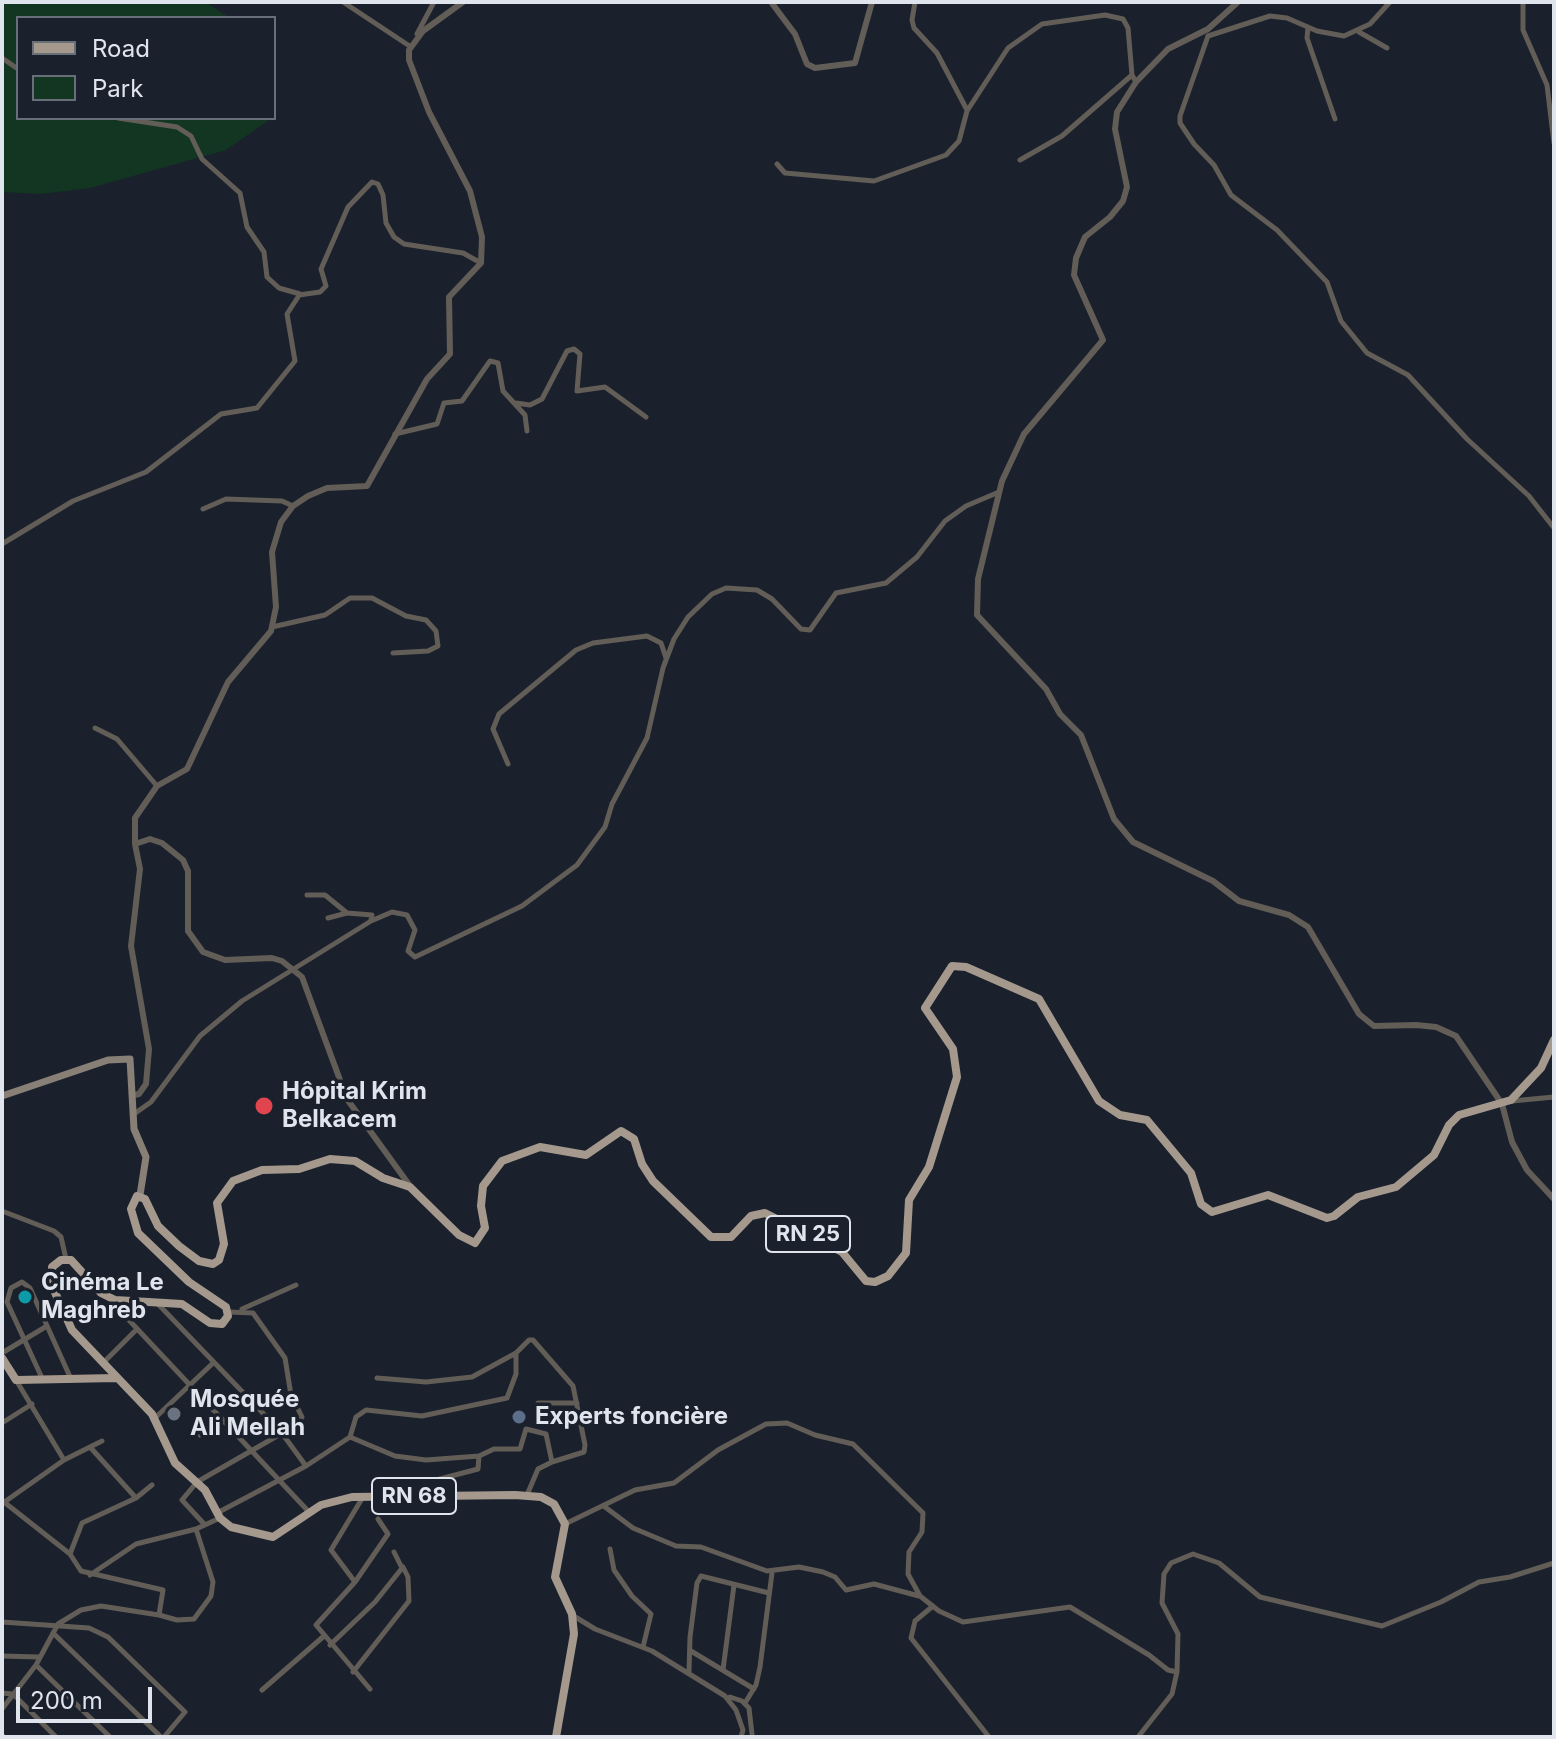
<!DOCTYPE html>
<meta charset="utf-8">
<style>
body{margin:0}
#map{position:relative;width:1556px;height:1739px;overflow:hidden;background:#1a212c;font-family:Inter,sans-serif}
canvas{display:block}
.frame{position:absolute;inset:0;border:4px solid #e0e5ed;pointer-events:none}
.legend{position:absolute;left:16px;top:16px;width:260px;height:104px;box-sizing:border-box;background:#1a212c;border:2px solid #696f79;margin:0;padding:10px 14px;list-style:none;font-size:24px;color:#e0e5ed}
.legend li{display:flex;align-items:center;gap:16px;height:40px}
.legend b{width:40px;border:2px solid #696f79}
.scale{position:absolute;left:16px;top:1687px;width:136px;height:36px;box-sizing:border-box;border:4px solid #e0e5ed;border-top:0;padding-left:10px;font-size:24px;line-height:28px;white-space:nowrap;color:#e0e5ed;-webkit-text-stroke:6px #1a212c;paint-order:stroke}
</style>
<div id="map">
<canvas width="1556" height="1739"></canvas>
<div class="frame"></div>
<ul class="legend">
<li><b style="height:10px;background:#a5998e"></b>Road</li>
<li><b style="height:22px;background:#123621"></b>Park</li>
</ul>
<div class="scale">200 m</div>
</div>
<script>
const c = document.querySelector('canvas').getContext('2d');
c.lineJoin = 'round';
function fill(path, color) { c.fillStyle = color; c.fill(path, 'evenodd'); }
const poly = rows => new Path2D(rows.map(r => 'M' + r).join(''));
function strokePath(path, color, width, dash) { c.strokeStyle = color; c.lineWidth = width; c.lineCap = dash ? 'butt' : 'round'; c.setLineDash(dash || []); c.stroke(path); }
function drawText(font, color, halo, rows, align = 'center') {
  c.font = font + ' Inter,sans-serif'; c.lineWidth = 7; c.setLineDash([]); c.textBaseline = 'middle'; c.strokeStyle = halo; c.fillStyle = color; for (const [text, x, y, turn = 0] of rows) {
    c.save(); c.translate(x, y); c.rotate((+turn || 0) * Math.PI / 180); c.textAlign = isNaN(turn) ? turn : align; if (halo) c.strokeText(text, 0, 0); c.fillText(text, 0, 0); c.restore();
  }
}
fill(poly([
 [2,2,205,2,230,18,18,18,18,118,272,118,226,150,90,188,40,194,2,192]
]), '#123621');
strokePath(poly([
 [343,2,411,47],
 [915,2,912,20,914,28,937,53,967,110],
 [1523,2,1523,30,1547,85,1554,143],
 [1308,27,1307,38,1335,119],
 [1359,32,1387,48],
 [417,34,434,2],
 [1208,36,1180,116,1180,123,1194,144,1214,165,1231,195,1277,230,1327,282,1341,321,1367,353,1408,375,1467,439,1529,496,1554,528],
 [1208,36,1270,16,1287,18,1317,31,1344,36,1370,24,1390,2],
 [2,58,18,69],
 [1020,160,1062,136,1132,75],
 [777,164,785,173,874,181,946,155,959,141,967,111,1008,48,1042,24,1105,15,1123,19,1128,28,1132,75,1136,82],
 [299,295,320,292,326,286,321,269,348,207,372,182,378,184,383,195,386,223,394,237,404,244,463,253,481,263],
 [516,403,530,405,542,399,567,351,574,349,580,354,577,391,605,387,646,417],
 [395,434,437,424,444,403,462,401,490,361,498,363,503,391,525,415,527,431],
 [203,509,226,499,282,501,293,506],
 [2,544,73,501,146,472,221,414,257,408,295,361,287,314,300,294,279,288,267,277,264,252,247,227,240,193,202,159,191,136,177,127,118,118],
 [272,627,325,615,350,598,372,598,406,616,426,620,436,631,438,646,428,651,393,653],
 [95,728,117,739,157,786],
 [508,764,493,729,499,714,576,650,593,643,647,636,661,643,666,658],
 [307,895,325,895,347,913,372,915,371,920],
 [328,918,347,913],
 [1512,1101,1554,1097],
 [134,1114,151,1102,200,1036,242,1001,371,921,392,912,407,915,415,930,408,951,415,957,522,906,577,865,605,827,612,804,647,738,663,668,674,639,688,617,712,594,726,588,757,590,772,599,801,629,810,630,836,593,886,583,917,557,945,521,966,506,999,492],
 [2,1211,54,1231,61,1237,66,1259],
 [111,1301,309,1512],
 [158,1304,281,1432,306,1466,217,1513],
 [242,1309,296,1285],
 [2,1353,47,1326],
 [103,1363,137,1329],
 [42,1378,7,1302,11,1288,22,1282,30,1288,71,1379],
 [377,1378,426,1382,472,1377,516,1353],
 [538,1403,577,1403],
 [155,1418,212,1364],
 [2,1423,32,1404],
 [200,1435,222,1419],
 [350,1437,356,1417,366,1410,422,1416,507,1398,516,1374,516,1353,529,1340,533,1340,573,1386,585,1445,584,1452,552,1462],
 [479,1456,494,1449,520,1449,526,1429,546,1434,552,1462,538,1469,527,1495],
 [64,1460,102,1441],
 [306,1466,350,1437,395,1456,426,1460,479,1456,478,1469,436,1480,423,1496],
 [363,1497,331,1550,355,1582,316,1625,370,1689],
 [136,1498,152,1485],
 [3,1503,64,1460,16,1380],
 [605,1507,633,1528,676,1546,701,1547,767,1571,799,1567,823,1572,835,1577,846,1590,874,1584,919,1596],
 [565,1524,635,1490,674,1483,718,1450,766,1424,787,1423,815,1435,853,1444,923,1513,922,1532,909,1552,908,1574,920,1596,939,1611,963,1622,1070,1607,1149,1655,1168,1670,1177,1672],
 [205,1525,182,1500,197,1482,298,1424,302,1417,291,1395,285,1358,253,1313,229,1312],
 [610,1549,614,1570,632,1596,651,1614,643,1647],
 [394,1552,401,1566],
 [70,1554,82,1523,136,1498,90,1447],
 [90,1575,136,1544,196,1529,220,1518],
 [355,1582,388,1534,378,1519],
 [933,1606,915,1621,911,1638,989,1737],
 [159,1615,177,1620,194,1619,211,1596,213,1582,196,1529],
 [572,1615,595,1629,652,1651,725,1696,736,1710,743,1730,741,1737],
 [2,1622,89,1628,108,1637,185,1712,164,1737],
 [53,1633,161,1737],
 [330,1645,375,1602,403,1567,408,1577,409,1601,353,1672],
 [691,1651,754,1689],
 [2,1656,39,1657],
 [36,1665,110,1737],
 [723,1670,734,1585],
 [689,1672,690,1637,697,1583,701,1576,769,1593],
 [262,1690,324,1636],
 [2,1693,13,1694,56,1737],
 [730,1697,742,1701,749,1708,752,1734],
 [745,1703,756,1685,760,1667,772,1573],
 [2,1709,36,1665,58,1624,81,1610,101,1606,159,1615,163,1590,81,1571,70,1554,4,1502],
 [2,1735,4,1737],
 [1138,1737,1172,1694,1177,1672,1178,1634,1162,1603,1164,1574,1171,1563,1193,1554,1219,1563,1260,1597,1382,1626,1441,1602,1479,1582,1510,1577,1554,1563]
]), '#625d57', 5);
strokePath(poly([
 [771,2,795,34,807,64,815,68,855,63,872,2],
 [1238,2,1208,29,1168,49,1136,82,1117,112,1115,129,1127,187,1123,201,1110,217,1085,237,1076,258,1074,275,1103,340,1024,434,1002,481,978,579,977,615,1046,689,1060,714,1081,735,1114,819,1133,842,1213,881,1239,901,1289,915,1308,927,1359,1014,1374,1026,1416,1025,1436,1027,1456,1036,1502,1104,1512,1142,1527,1170,1554,1199],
 [135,844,150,839,162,843,183,860,188,871,188,931,203,952,225,960,272,958,282,961,302,977,347,1099,410,1186],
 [134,1095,139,1094,146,1084,149,1049,131,946,140,869,135,844,135,818,157,786,187,769,228,682,271,631,276,607,272,552,281,522,293,506,308,496,327,488,367,486,427,379,450,354,449,297,481,263,482,237,470,191,429,112,409,60,409,50,423,31,463,2]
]), '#625d57', 6);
strokePath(poly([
 [2,1096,108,1060,130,1059,134,1129,146,1157,140,1195]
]), '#887f76', 7);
strokePath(poly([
 [2,1358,16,1380,116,1378],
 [556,1737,574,1634,572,1614,555,1577,565,1524,554,1504,541,1497,515,1495,352,1497,321,1505,273,1537,231,1527,220,1518,205,1490,175,1463,152,1414,72,1330,53,1288,52,1267,61,1260,71,1260,101,1293,115,1300,182,1304,210,1323,222,1324,228,1316,226,1307,189,1282,138,1233,131,1209,137,1196,145,1199,158,1226,179,1246,199,1261,213,1264,219,1260,224,1244,217,1203,233,1181,262,1170,299,1169,330,1159,355,1161,383,1178,410,1187,459,1235,475,1243,485,1228,481,1206,483,1186,502,1161,540,1147,586,1155,621,1131,634,1139,642,1164,653,1181,711,1237,731,1237,751,1216,765,1213,842,1252,866,1281,875,1282,888,1276,906,1253,909,1200,929,1167,957,1077,953,1049,925,1008,952,966,966,967,1039,999,1099,1101,1120,1115,1147,1120,1191,1173,1201,1204,1212,1212,1268,1195,1327,1218,1334,1216,1358,1197,1396,1187,1434,1155,1449,1125,1459,1115,1511,1100,1541,1068,1554,1040]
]), '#a5998e', 8);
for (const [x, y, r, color] of [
 [264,1106,10,"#e0444e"],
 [25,1297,8,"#0f9aa8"],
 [174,1414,8,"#6b7280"],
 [519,1417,8,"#5c6f8a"]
]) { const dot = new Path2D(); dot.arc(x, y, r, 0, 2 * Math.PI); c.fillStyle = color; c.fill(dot); strokePath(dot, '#1a212c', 3); }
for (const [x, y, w] of [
 [808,1234,84],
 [414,1496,84]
]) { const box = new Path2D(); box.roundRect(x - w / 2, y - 18, w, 36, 6); c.fillStyle = '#1a212c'; c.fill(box); strokePath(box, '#e0e5ed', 2); }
drawText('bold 22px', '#e0e5ed', null, [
 ["RN 25",808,1234],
 ["RN 68",414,1496]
]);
drawText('bold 24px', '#e0e5ed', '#1a212c', [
 ["Hôpital Krim",282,1092],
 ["Belkacem",282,1120],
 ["Cinéma Le",41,1283],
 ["Maghreb",41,1311],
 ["Mosquée",190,1400],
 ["Ali Mellah",190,1428],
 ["Experts foncière",535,1417]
], 'left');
</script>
